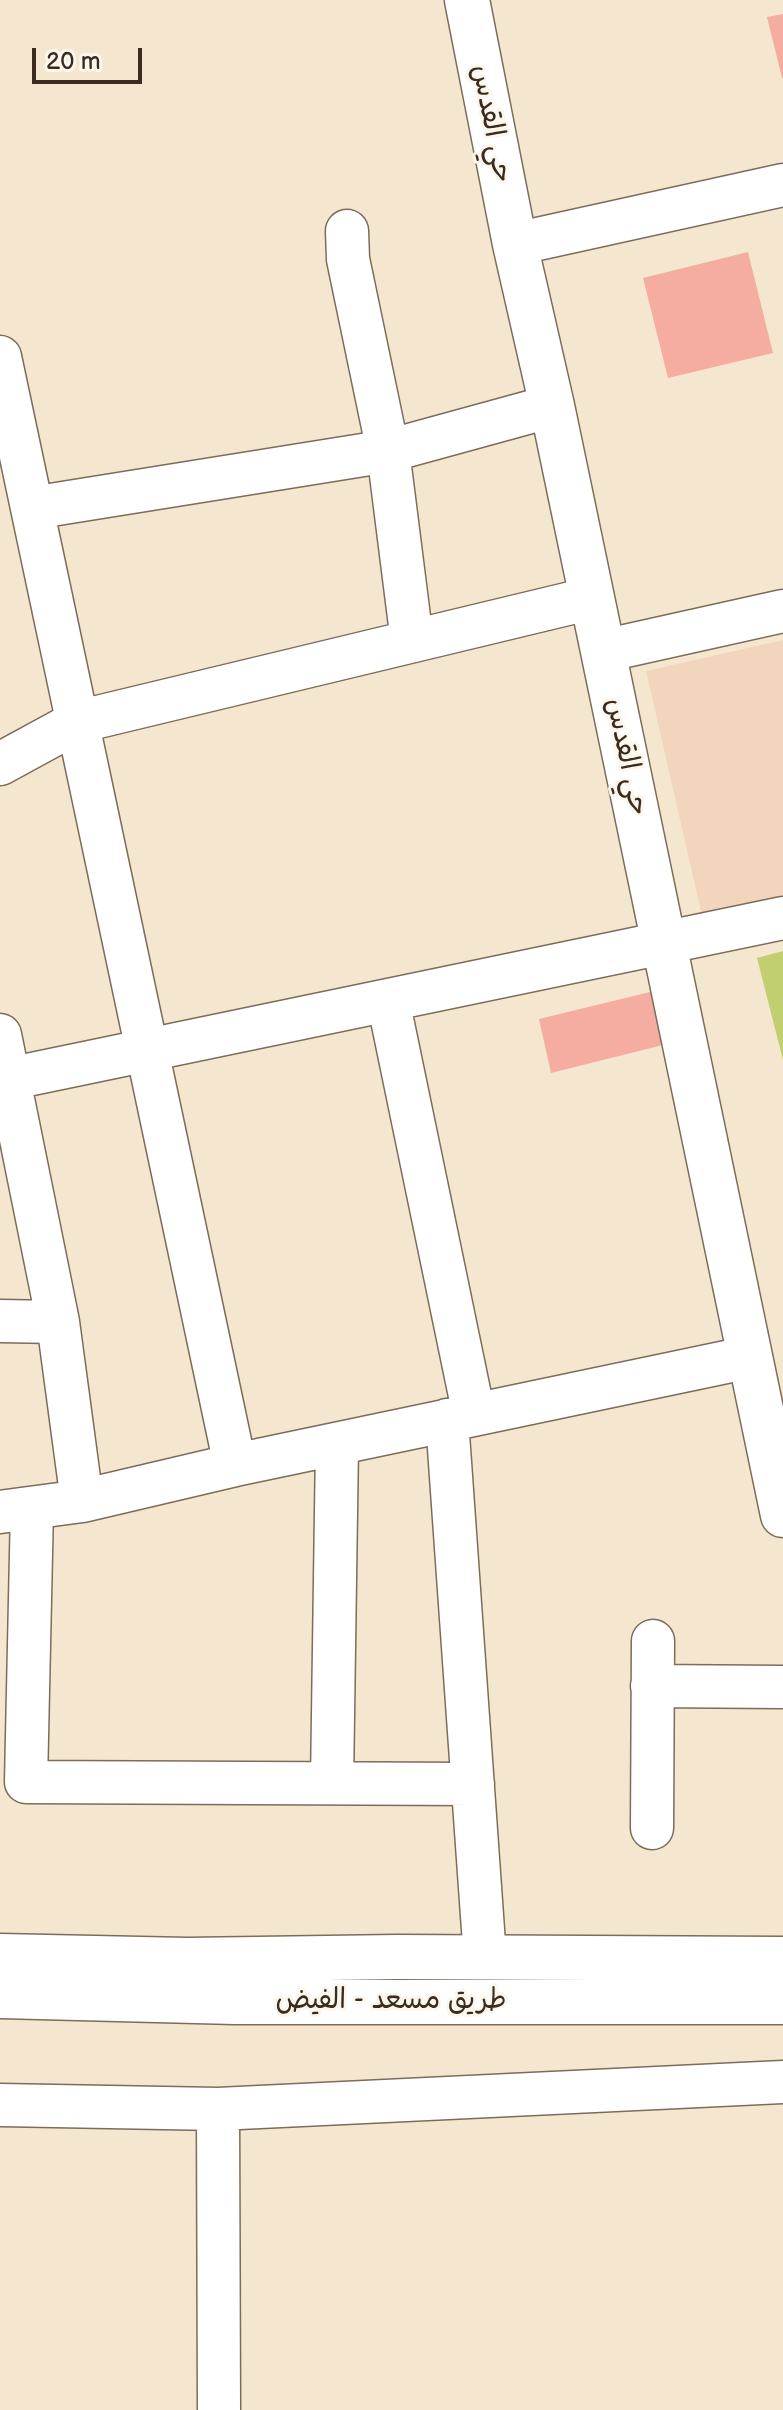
<!DOCTYPE html>
<meta charset="utf-8">
<style>
body{margin:0}
#map{position:relative;width:783px;height:2410px;overflow:hidden;background:#f5e7cf;font-family:"Balsamiq Sans",sans-serif}
canvas{display:block}
.scale{position:absolute;left:32px;top:48px;width:110px;height:36px;box-sizing:border-box;border:4px solid #3b2a1e;border-top:0;padding-left:10px;font-size:24px;line-height:28px;white-space:nowrap;color:#3b2a1e;-webkit-text-stroke:6px #fbf7ec;paint-order:stroke}
</style>
<div id="map">
<canvas width="783" height="2410"></canvas>
<div class="scale">20 m</div>
</div>
<script>
const c = document.querySelector('canvas').getContext('2d');
c.lineJoin = 'round';
function fill(path, color) { c.fillStyle = color; c.fill(path, 'evenodd'); }
const poly = rows => new Path2D(rows.map(r => 'M' + r).join(''));
function strokePath(path, color, width, dash) { c.strokeStyle = color; c.lineWidth = width; c.lineCap = dash ? 'butt' : 'round'; c.setLineDash(dash || []); c.stroke(path); }
function drawText(font, color, halo, rows, align = 'center') {
  c.font = font + ' "Balsamiq Sans","Playpen Sans Arabic",sans-serif'; c.lineWidth = 6; c.setLineDash([]); c.textBaseline = 'middle'; c.strokeStyle = halo; c.fillStyle = color; for (const [text, x, y, turn = 0] of rows) {
    c.save(); c.translate(x, y); c.rotate((+turn || 0) * Math.PI / 180); c.textAlign = isNaN(turn) ? turn : align; if (halo) c.strokeText(text, 0, 0); c.fillText(text, 0, 0); c.restore();
  }
}
fill(poly([
 [783,640,783,903,703,920,646,671]
]), '#f2d5bd');
fill(poly([
 [783,951,783,1060,757,958]
]), '#c2cf71');
fill(poly([
 [783,14,783,78,782,78,767,17],
 [748,252,773,353,668,378,643,278],
 [654,991,667,1044,551,1073,539,1019]
]), '#f6ada1');
const street = poly([
 [347,231,348,259,388,451,412,641],
 [515,244,783,185],
 [0,357,235,1465,750,1357],
 [32,508,388,451,552,406],
 [603,651,783,611],
 [0,764,77,722,592,598],
 [388,1000,474,1415],
 [0,1035,58,1322,82,1501],
 [8,1079,783,918],
 [0,1321,58,1322],
 [447,1420,485,1958],
 [32,1508,26,1782,473,1784],
 [0,1512,82,1501,235,1465],
 [652,1686,783,1687],
 [332,1783,337,1444],
 [652,1828,653,1641],
 [0,2105,218,2109,783,2082],
 [218,2109,219,2410]
]);
const secondary = poly([
 [467,0,515,244,552,406,783,1515]
]);
const primary = poly([
 [0,1956,187,1960,397,1957,783,1959],
 [0,1996,235,2002,783,2002]
]);
strokePath(street, '#7c6c5c', 45);
strokePath(secondary, '#7c6c5c', 47);
strokePath(primary, '#7c6c5c', 47);
strokePath(street, '#fff', 42);
strokePath(secondary, '#fff', 44);
strokePath(primary, '#fff', 44);
drawText('28px', '#3b2a1e', '#fbf7ec', [
 ["حي القدس",491,124,79],
 ["حي القدس",626,757,78],
 ["طريق مسعد - الفيض",391,2001]
]);
</script>
